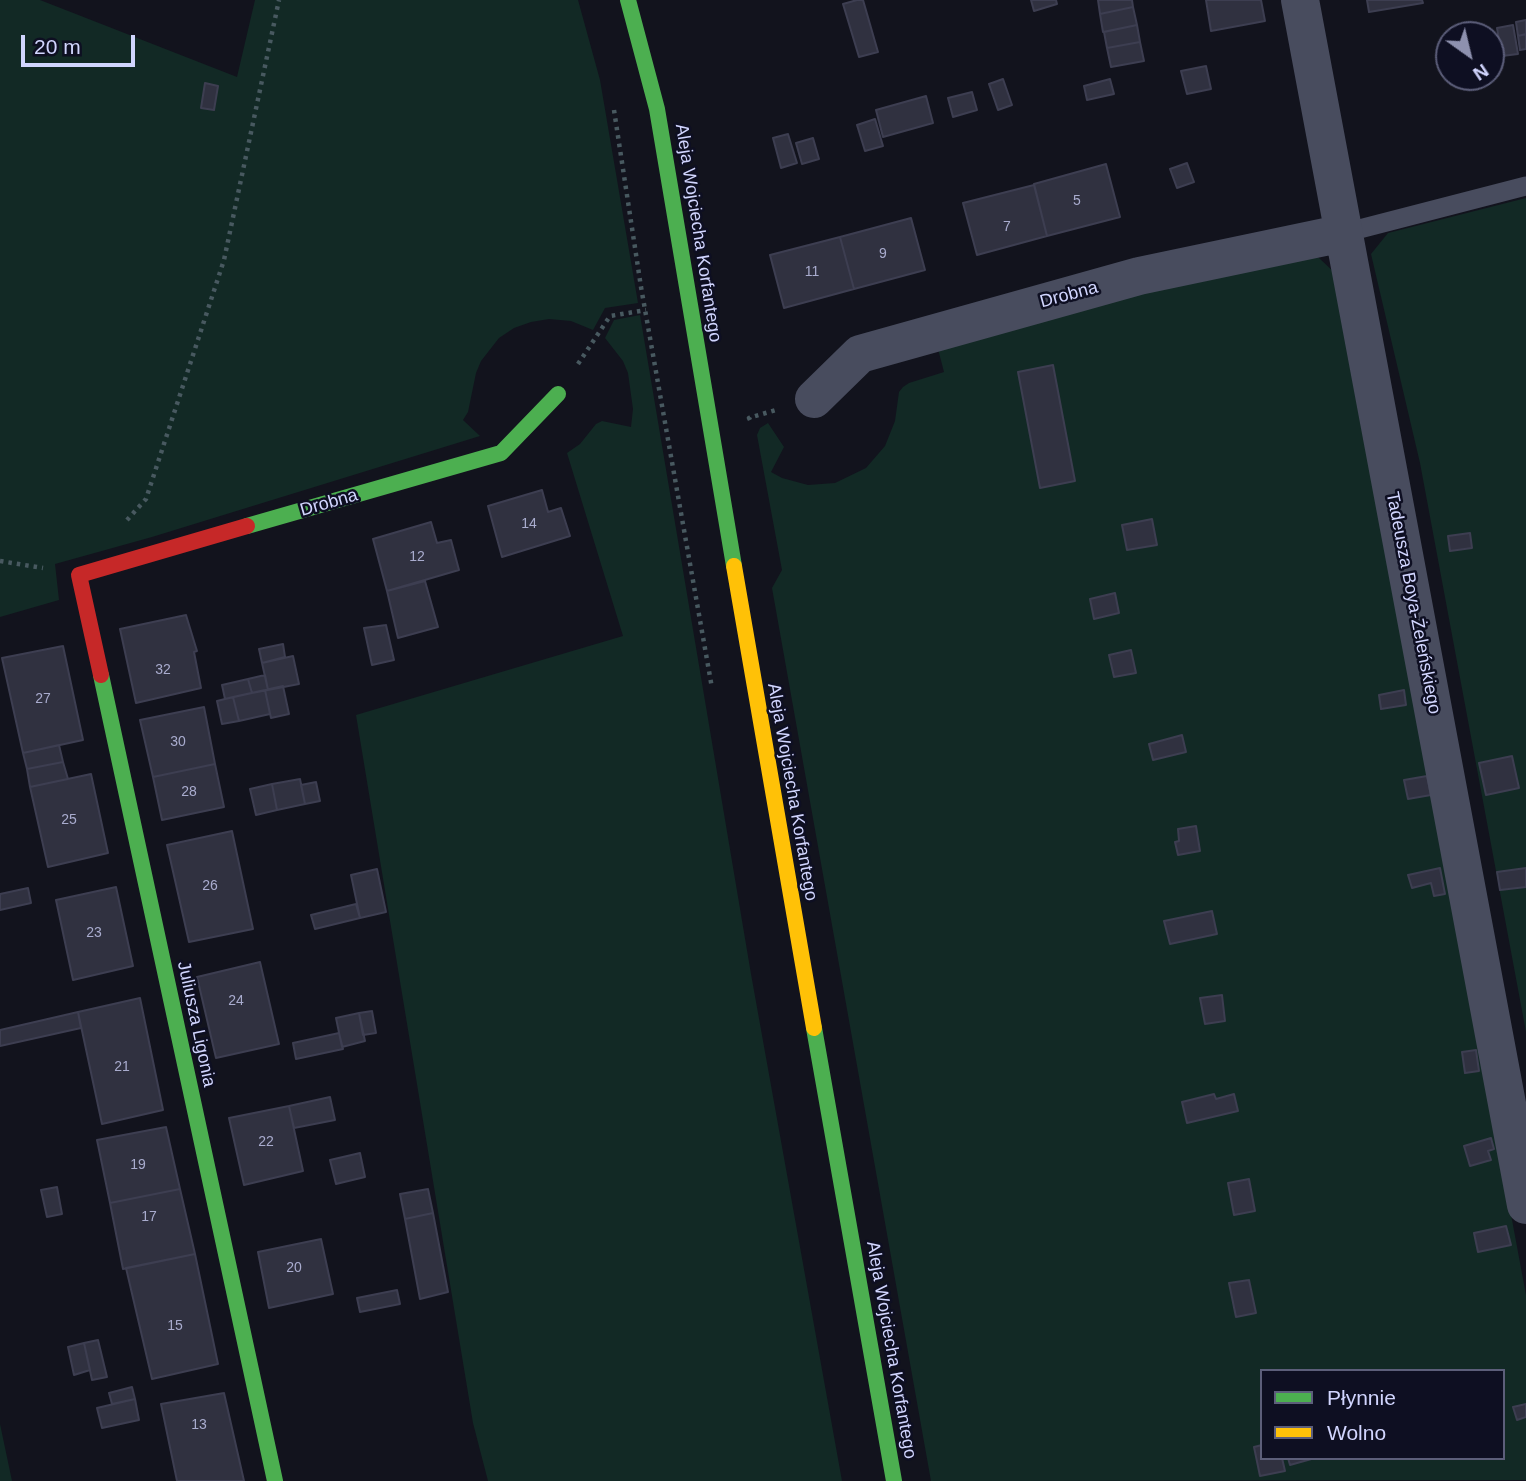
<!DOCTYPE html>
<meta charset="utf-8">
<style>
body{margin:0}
#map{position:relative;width:1526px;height:1481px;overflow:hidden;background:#12131d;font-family:Helvetica,sans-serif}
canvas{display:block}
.legend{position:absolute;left:1260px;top:1369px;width:245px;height:91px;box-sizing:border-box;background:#0e0f22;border:2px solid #5c5e7a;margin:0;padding:9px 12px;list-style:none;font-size:21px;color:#d1d5fe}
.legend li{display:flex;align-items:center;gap:14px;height:35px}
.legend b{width:35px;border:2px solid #5c5e7a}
.north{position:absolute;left:1435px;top:21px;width:70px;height:70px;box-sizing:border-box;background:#0e0f22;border:2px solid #5c5e7a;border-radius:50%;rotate:146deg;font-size:19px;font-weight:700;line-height:28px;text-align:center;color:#d1d5fe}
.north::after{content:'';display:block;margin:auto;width:24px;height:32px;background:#8e91af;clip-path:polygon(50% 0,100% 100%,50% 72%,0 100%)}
.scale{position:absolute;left:21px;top:35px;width:114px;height:32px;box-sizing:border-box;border:4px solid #d1d5fe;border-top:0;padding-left:9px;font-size:21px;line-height:24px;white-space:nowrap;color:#d1d5fe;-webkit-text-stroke:5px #0e0f22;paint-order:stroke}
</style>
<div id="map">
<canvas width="1526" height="1481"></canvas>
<ul class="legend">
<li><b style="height:9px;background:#4caf50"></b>Płynnie</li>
<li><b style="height:9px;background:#ffc107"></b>Wolno</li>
</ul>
<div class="north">N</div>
<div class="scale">20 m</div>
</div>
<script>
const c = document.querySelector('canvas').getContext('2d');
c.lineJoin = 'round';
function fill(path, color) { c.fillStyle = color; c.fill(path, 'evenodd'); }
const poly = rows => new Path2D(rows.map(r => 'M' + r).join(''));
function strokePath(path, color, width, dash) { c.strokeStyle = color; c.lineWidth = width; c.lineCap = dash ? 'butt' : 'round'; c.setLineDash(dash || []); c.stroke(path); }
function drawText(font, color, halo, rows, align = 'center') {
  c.font = font + ' Helvetica,sans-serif'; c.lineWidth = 5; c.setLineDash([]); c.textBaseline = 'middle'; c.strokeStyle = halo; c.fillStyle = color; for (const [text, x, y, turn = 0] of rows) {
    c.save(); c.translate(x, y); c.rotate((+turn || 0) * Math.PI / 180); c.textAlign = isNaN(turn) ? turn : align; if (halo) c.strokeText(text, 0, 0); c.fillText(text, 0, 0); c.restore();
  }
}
fill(poly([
 [0,0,40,0,237,77,255,0,578,0,600,80,638,303,605,308,593,330,571,321,549,319,531,322,514,328,499,338,481,361,476,373,468,412,463,420,480,436,152,537,55,564,59,600,0,617],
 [1526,198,1526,1032,1420,463,1371,254,1388,233],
 [1268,256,1319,258,1336,274,1526,1295,1526,1480,931,1481,772,588,782,570,757,435,760,428,768,423,784,447,771,472,782,478,808,485,835,483,866,468,885,446,895,421,899,392,903,387,909,383,944,372,938,349],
 [1262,1371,1503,1371,1503,1458,1262,1458],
 [640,315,751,974,842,1481,488,1481,473,1423,356,715,623,636,567,453,580,444,596,424,602,421,631,427,633,409,628,373,623,361,605,338,614,320],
 [0,1424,12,1481,0,1481]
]), '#122925');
const building = poly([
 [857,0,863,0,878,52,859,57,843,4,857,0],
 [1031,0,1056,0,1057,4,1034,11,1031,0],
 [1098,0,1132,0,1133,7,1100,14,1098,0],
 [1206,0,1261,0,1265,21,1211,31,1206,0],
 [1367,0,1422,0,1423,3,1369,12,1367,0],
 [1133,7,1137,25,1103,32,1100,14,1133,7],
 [1526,20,1526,34,1518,36,1516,22,1526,20],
 [1137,25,1140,42,1107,48,1104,32,1137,25],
 [1513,25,1518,54,1502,56,1497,28,1513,25],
 [1526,34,1526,49,1520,50,1518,36,1526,34],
 [1140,42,1144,61,1111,67,1107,48,1140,42],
 [1206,66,1211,89,1187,94,1181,71,1206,66],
 [1003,79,1012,105,998,110,989,84,1003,79],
 [1110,79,1114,94,1087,100,1084,86,1110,79],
 [205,83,218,86,214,110,201,108,205,83],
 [972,92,977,110,953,117,948,98,972,92],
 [926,96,933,123,883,137,876,110,926,96],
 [875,119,883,146,865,151,857,125,875,119],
 [788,134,797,163,781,168,773,138,788,134],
 [813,138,819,159,802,164,796,143,813,138],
 [1187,163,1194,182,1177,188,1170,169,1187,163],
 [1106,164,1120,217,1047,236,1034,184,1106,164],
 [1034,185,1047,236,977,255,963,203,1034,185],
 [911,218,925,270,854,289,840,237,911,218],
 [840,237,854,289,784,308,770,255,840,237],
 [1053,365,1075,481,1040,488,1018,372,1053,365],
 [542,490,548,512,561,508,570,536,502,557,488,506,542,490],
 [1152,519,1157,545,1127,550,1122,525,1152,519],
 [431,522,437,543,451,540,459,570,387,591,373,539,431,522],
 [1470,533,1472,548,1450,551,1448,536,1470,533],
 [425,581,438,627,398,638,387,591,425,581],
 [1115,593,1119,613,1094,619,1090,599,1115,593],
 [186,615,197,651,194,652,201,688,136,703,120,629,186,615],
 [386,625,394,660,372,665,364,628,386,625],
 [283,644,285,657,262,663,259,649,283,644],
 [63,646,83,740,23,753,2,658,63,646],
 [1131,650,1136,673,1114,677,1109,655,1131,650],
 [293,656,299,684,268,690,262,663,293,656],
 [265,675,268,690,252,693,248,679,265,675],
 [248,679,252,693,225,699,222,685,248,679],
 [283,686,289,714,271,718,265,690,283,686],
 [265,690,270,714,239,721,233,697,265,690],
 [1404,690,1406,705,1381,709,1379,695,1404,690],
 [233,697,239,721,222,724,217,701,233,697],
 [204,707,215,764,153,777,140,720,204,707],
 [1182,735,1186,752,1153,760,1149,744,1182,735],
 [59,745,63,762,27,769,23,753,59,745],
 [1512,756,1519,788,1486,795,1479,763,1512,756],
 [63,762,68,779,30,787,27,769,63,762],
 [215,764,224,807,162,820,153,777,215,764],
 [91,774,108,853,48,867,30,787,91,774],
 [1427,776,1431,795,1408,799,1404,780,1427,776],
 [300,779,305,804,277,810,272,784,300,779],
 [316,782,320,801,305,804,301,785,316,782],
 [272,784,277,810,256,815,250,789,272,784],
 [1196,826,1200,851,1178,855,1175,842,1179,841,1178,829,1196,826],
 [232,831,253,929,189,942,167,845,232,831],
 [1440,868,1445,894,1434,896,1431,883,1412,888,1408,875,1440,868],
 [1526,868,1526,887,1500,890,1497,872,1526,868],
 [377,869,386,912,360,918,351,875,377,869],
 [116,887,133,966,73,980,56,900,116,887],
 [28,888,31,903,0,910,0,894,28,888],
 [356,904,360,918,315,929,311,915,356,904],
 [1212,911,1217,934,1170,944,1164,921,1212,911],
 [260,962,279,1044,216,1058,197,977,260,962],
 [1222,995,1225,1021,1205,1024,1200,998,1222,995],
 [140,998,163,1110,102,1124,78,1012,140,998],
 [372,1011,376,1033,363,1035,359,1013,372,1011],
 [78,1012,81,1028,0,1046,0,1030,78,1012],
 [359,1013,365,1041,342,1047,336,1018,359,1013],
 [339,1033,343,1049,296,1059,293,1043,339,1033],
 [1476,1050,1479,1071,1465,1073,1462,1052,1476,1050],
 [1214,1094,1216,1099,1234,1094,1238,1111,1187,1123,1182,1102,1214,1094],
 [330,1097,335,1120,294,1128,289,1106,330,1097],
 [289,1106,303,1171,244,1185,229,1118,289,1106],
 [166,1127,180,1189,110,1203,97,1140,166,1127],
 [1491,1138,1494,1149,1488,1151,1491,1160,1470,1166,1464,1146,1491,1138],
 [360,1153,365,1177,336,1184,330,1160,360,1153],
 [1249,1179,1255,1211,1234,1215,1228,1183,1249,1179],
 [57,1187,62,1214,47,1217,41,1190,57,1187],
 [180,1189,195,1254,123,1269,110,1203,180,1189],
 [428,1189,433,1213,405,1219,400,1194,428,1189],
 [433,1213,448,1292,420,1299,405,1219,433,1213],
 [1506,1226,1511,1245,1478,1252,1474,1233,1506,1226],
 [321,1239,333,1294,269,1308,258,1252,321,1239],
 [195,1254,218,1364,152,1379,126,1268,195,1254],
 [1249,1280,1256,1313,1236,1317,1229,1283,1249,1280],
 [397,1290,400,1304,360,1312,357,1298,397,1290],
 [98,1340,107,1377,92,1380,84,1343,98,1340],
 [84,1343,90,1370,74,1375,68,1347,84,1343],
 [132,1387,135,1399,112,1404,109,1393,132,1387],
 [224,1393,244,1481,177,1481,161,1404,224,1393],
 [135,1399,139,1420,102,1428,97,1408,135,1399],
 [1526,1404,1526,1417,1517,1420,1513,1407,1526,1404],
 [1262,1445,1262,1458,1282,1458,1285,1471,1260,1476,1254,1447,1262,1445],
 [1288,1458,1315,1458,1290,1465,1288,1458]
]);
fill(building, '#303140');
strokePath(building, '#3d3e51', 2);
strokePath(poly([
 [614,110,641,287,712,688],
 [578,364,610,316,646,310],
 [750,420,749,418,779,409],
 [127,520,146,499,224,260,279,0],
 [0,561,43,568]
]), '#485960', 4.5, [3.5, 5]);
strokePath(poly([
 [1344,233,1526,186]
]), '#484c5e', 19);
strokePath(poly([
 [1300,0,1526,1205],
 [814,399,860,354,1139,276,1344,233]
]), '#484c5e', 38);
strokePath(poly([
 [628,0,657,109,734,566],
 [247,526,501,453,558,394],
 [101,675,275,1481],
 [814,1028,894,1481]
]), '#4caf50', 16);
strokePath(poly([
 [734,566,814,1028]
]), '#ffc107', 16);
strokePath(poly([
 [101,675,79,575,247,526]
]), '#c62828', 16);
drawText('14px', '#a9acce', null, [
 ["5",1077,201],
 ["7",1007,227],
 ["9",883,254],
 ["11",812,272],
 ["14",529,524],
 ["12",417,557],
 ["32",163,670],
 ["27",43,699],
 ["30",178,742],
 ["28",189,792],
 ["25",69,820],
 ["26",210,886],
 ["23",94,933],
 ["24",236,1001],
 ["21",122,1067],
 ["22",266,1142],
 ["19",138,1165],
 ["17",149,1217],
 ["20",294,1268],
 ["15",175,1326],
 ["13",199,1425]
]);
drawText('18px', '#d1d5fe', '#0e0f22', [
 ["Aleja Wojciecha Korfantego",698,233,81],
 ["Drobna",1069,295,-15],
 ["Drobna",329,503,-16],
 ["Tadeusza Boya-Żeleńskiego",1413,603,79],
 ["Aleja Wojciecha Korfantego",792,792,80],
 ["Juliusza Ligonia",196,1024,78],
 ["Aleja Wojciecha Korfantego",891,1350,80]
]);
</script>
